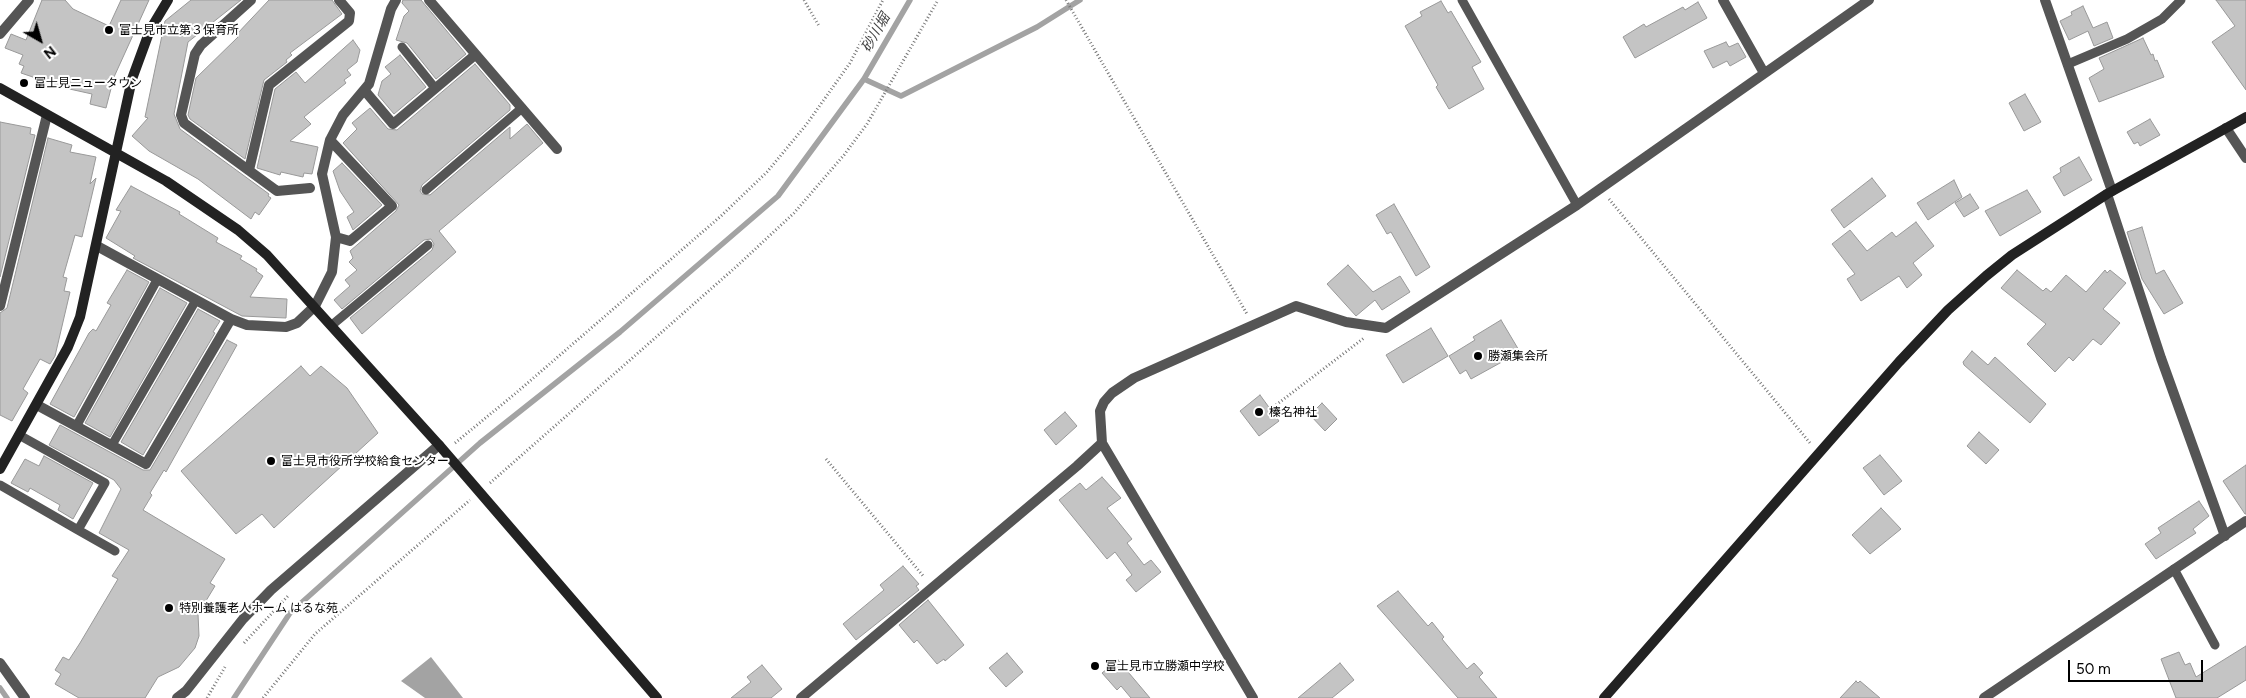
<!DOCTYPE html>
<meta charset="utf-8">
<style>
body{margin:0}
#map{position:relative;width:2246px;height:698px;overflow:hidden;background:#fff;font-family:Figtree,sans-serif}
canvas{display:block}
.north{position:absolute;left:15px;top:15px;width:50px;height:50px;-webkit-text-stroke:4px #fff;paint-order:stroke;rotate:142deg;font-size:14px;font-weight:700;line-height:20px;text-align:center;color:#000}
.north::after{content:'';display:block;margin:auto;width:18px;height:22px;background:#000;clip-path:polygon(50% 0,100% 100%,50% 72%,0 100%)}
.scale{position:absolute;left:2068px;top:660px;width:135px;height:22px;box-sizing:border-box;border:2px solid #000;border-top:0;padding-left:6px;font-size:15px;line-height:18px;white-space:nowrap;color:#000;-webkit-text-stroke:4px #fff;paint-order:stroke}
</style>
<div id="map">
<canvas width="2246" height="698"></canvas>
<div class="north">N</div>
<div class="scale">50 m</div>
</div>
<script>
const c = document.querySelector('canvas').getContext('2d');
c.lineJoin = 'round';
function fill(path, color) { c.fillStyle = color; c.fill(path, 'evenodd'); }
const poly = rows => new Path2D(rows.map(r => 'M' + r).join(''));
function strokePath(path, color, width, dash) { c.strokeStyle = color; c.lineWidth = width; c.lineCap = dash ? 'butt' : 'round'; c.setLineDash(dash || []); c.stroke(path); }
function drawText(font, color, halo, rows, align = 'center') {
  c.font = font + ' Figtree,"Noto Sans JP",sans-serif'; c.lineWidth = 4; c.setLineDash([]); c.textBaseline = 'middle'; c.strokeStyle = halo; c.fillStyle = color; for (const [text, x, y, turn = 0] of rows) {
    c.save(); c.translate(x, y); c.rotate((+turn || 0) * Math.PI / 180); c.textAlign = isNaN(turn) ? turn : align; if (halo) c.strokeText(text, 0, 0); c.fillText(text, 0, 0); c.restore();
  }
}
fill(poly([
 [431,657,463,698,425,698,401,681]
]), '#a3a3a3');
strokePath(poly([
 [864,79,901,96,1037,27,1080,0],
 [0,688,7,698],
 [234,698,290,613,480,443,620,332,778,196,864,79,910,0]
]), '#a3a3a3', 5.5);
const building = poly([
 [42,0,65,0,73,9,109,26,121,0,149,0,114,77,106,108,90,104,92,94,65,88,21,73,24,66,19,64,23,55,5,48,11,34,26,40,42,0],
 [191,0,241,0,188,42,174,114,180,129,269,194,268,196,271,198,259,215,255,212,251,219,198,179,149,151,132,136,148,118,145,117,165,21,191,0],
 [269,0,332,0,342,14,290,53,292,55,286,60,287,62,264,80,245,159,190,119,188,115,196,78,238,37,236,35,269,0],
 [403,0,421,0,466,54,436,79,407,43,396,40,404,16,409,11,402,3,403,0],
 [2216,0,2246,0,2246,90,2212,42,2235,26,2216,0],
 [1441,1,1448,13,1451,11,1481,62,1472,67,1484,89,1449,109,1436,87,1438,85,1405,26,1422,16,1420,12,1441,1],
 [1698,2,1707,18,1635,58,1623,37,1644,24,1646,27,1683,7,1685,10,1698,2],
 [2083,6,2093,28,2107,22,2113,38,2094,46,2088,31,2069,40,2060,21,2072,15,2071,12,2083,6],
 [2143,38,2151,55,2153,54,2155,61,2157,60,2164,77,2099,102,2089,78,2104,69,2099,58,2143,38],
 [353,40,360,50,357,62,347,70,351,75,344,80,346,83,304,117,311,124,290,141,318,147,312,174,304,173,303,177,281,172,280,175,257,168,275,89,296,72,305,83,353,40],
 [1726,42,1729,47,1738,43,1746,57,1730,66,1727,61,1713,68,1704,51,1726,42],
 [400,55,426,87,394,114,378,95,382,81,391,74,385,67,400,55],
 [475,64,510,105,510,110,422,185,420,191,422,194,430,195,510,127,510,139,527,124,543,143,439,231,456,252,362,334,350,318,432,250,434,244,431,239,424,240,342,309,334,300,350,286,345,280,357,270,349,262,353,258,350,251,396,211,399,205,343,143,357,129,352,123,370,108,388,129,397,130,475,64],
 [2025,94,2041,122,2024,131,2009,103,2025,94],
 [2150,119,2160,135,2140,146,2138,142,2134,144,2127,132,2150,119],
 [0,122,31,128,30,134,35,135,0,277,0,122],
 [48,138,72,145,70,152,96,157,90,184,96,178,82,237,75,235,63,277,67,278,64,291,70,292,55,356,50,364,40,359,23,389,28,393,12,421,0,415,0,313,7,308,48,138],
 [2079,157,2092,180,2064,196,2053,177,2061,172,2060,168,2079,157],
 [342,163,382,205,353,230,347,217,354,212,340,191,333,171,342,163],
 [1872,178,1886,196,1844,228,1831,210,1872,178],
 [1954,180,1962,197,1928,220,1917,203,1954,180],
 [131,186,180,212,179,214,218,238,216,242,242,256,240,259,257,269,256,271,263,276,250,297,287,299,286,318,242,316,133,258,135,256,106,238,121,211,116,210,131,186],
 [2027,190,2041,212,2000,236,1985,211,2027,190],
 [1970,194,1979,208,1964,217,1955,203,1970,194],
 [1394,204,1430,267,1416,276,1391,232,1387,234,1376,215,1394,204],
 [1916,222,1934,246,1913,263,1922,275,1907,288,1899,276,1861,301,1847,279,1855,274,1832,244,1850,230,1867,251,1892,232,1896,237,1916,222],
 [2142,227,2156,274,2164,270,2183,303,2164,314,2142,279,2127,232,2142,227],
 [1348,265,1373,292,1400,276,1410,292,1382,310,1375,300,1356,316,1327,284,1348,265],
 [127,270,149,282,74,417,50,404,89,333,93,329,96,331,111,305,107,303,127,270],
 [2017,270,2043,291,2046,288,2051,292,2066,275,2086,292,2105,270,2107,273,2110,270,2126,283,2103,309,2120,323,2101,345,2093,339,2073,361,2069,357,2055,372,2027,344,2046,324,2001,288,2017,270],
 [160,288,187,303,110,437,85,423,160,288],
 [198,309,220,321,213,332,215,333,143,455,121,442,198,309],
 [1501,320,1520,352,1471,379,1466,370,1460,374,1449,356,1475,340,1473,337,1501,320],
 [1431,328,1448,356,1403,383,1386,355,1431,328],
 [227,340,237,345,166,472,164,470,150,493,152,495,143,510,225,559,210,583,215,586,198,614,199,636,195,648,179,667,158,677,145,698,79,698,55,684,61,674,55,670,63,657,69,660,80,643,118,579,112,576,129,550,99,533,121,489,114,480,49,445,60,425,143,470,150,470,227,340],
 [1972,351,1988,365,1995,357,2046,404,2030,423,1964,365,1963,362,1972,351],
 [301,366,310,376,321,366,347,388,378,433,274,528,262,514,236,534,181,471,301,366],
 [1260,395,1279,421,1259,436,1240,411,1260,395],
 [1322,403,1337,419,1325,431,1310,415,1322,403],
 [1065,412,1077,426,1056,445,1044,430,1065,412],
 [1979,432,1999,450,1986,464,1967,446,1979,432],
 [1880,455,1902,481,1884,495,1863,468,1880,455],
 [44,456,93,483,73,519,58,510,60,505,30,488,28,492,11,483,25,459,39,466,44,456],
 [2246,465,2246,514,2245,514,2223,481,2246,465],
 [1102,477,1121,498,1107,508,1132,539,1127,543,1144,565,1151,560,1161,572,1136,592,1126,580,1132,575,1115,552,1107,559,1059,500,1080,483,1086,490,1102,477],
 [2199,501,2209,516,2193,529,2196,533,2156,559,2145,544,2161,533,2158,528,2199,501],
 [1881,508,1901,529,1870,554,1852,535,1881,508],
 [903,566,919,584,916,586,919,590,856,640,843,624,884,590,880,585,903,566],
 [1398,591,1428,626,1432,622,1444,637,1442,639,1467,669,1474,663,1483,673,1479,677,1497,698,1458,698,1377,606,1398,591],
 [928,600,964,645,945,661,944,659,937,664,917,640,914,643,899,625,928,600],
 [2246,646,2246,680,2217,698,2176,698,2161,659,2179,652,2185,665,2190,663,2196,677,2246,646],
 [1007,653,1023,672,1006,687,989,668,1007,653],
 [1118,660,1150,698,1131,698,1121,686,1117,690,1102,673,1118,660],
 [1340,663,1354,680,1332,698,1298,698,1340,663],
 [762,665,782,689,771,698,731,698,751,682,747,677,762,665],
 [1856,681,1858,683,1860,681,1880,698,1840,698,1856,681]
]);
fill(building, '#c4c4c4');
strokePath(building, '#999', 1);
strokePath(poly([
 [804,0,819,26],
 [1066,0,1247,314],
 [1609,199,1810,443],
 [1276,405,1364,338],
 [455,443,516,393,721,216,767,172,806,125,850,63,883,0],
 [826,459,924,577],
 [490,483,737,266,794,213,844,155,867,124,938,0],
 [244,643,288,596],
 [207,698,225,667],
 [263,698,315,634,470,500]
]), '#777', 3, [1, 2.5]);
strokePath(poly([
 [1462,0,1577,205],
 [402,47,435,88],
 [2068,64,2127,39,2162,19,2181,0],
 [426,190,522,108],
 [332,325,428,245],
 [77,425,157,280],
 [112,445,196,300],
 [0,485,78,530,105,483,19,435],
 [78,530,115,551],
 [2174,569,2215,645]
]), '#555', 9);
strokePath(poly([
 [251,0,201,45,195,54,181,115,184,123,277,191,310,188],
 [429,0,557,149],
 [1723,0,1764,73],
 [2045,0,2112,191],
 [0,34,29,0],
 [365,91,393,124,475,55],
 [2226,128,2246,158],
 [330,140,392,206,350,241,336,237],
 [249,170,269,85,349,21,350,13,339,0],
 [2107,194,2161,358,2225,536],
 [97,246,231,319,247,325,286,327,297,323,315,306,332,272,336,237,322,174,330,140,343,115,369,84,391,9,396,0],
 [0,306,47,115],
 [37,405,146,464,231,319],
 [1102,443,1253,698],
 [0,663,25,698],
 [177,698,186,691,243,619,271,590,439,445],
 [801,698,1077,466,1102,443,1100,411,1104,402,1112,393,1134,378,1296,306,1346,322,1386,328,1577,205,1869,0],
 [1984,698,2246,521]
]), '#555', 10);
strokePath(poly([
 [0,88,166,181,238,230,267,255,439,445,657,698],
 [0,469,68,347,80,317,132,79,150,30,168,0],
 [1604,698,1899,362,1948,310,1986,276,2012,255,2107,194,2246,117]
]), '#222', 10);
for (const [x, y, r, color] of [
 [109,30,5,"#000"],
 [24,83,5,"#000"],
 [1478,356,5,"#000"],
 [1259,412,5,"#000"],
 [271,461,5,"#000"],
 [169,608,5,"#000"],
 [1095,666,5,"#000"]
]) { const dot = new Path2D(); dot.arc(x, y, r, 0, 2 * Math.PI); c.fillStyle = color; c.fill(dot); strokePath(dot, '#fff', 2); }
drawText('12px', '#000', '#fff', [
 ["富士見市立第３保育所",119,30],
 ["富士見ニュータウン",34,83],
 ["勝瀬集会所",1488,356],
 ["榛名神社",1269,412],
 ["富士見市役所学校給食センター",281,461],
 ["特別養護老人ホーム はるな苑",179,608],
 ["富士見市立勝瀬中学校",1105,666]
], 'left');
drawText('italic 14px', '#444', '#fff', [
 ["砂川堀",876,33,-60]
]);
</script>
